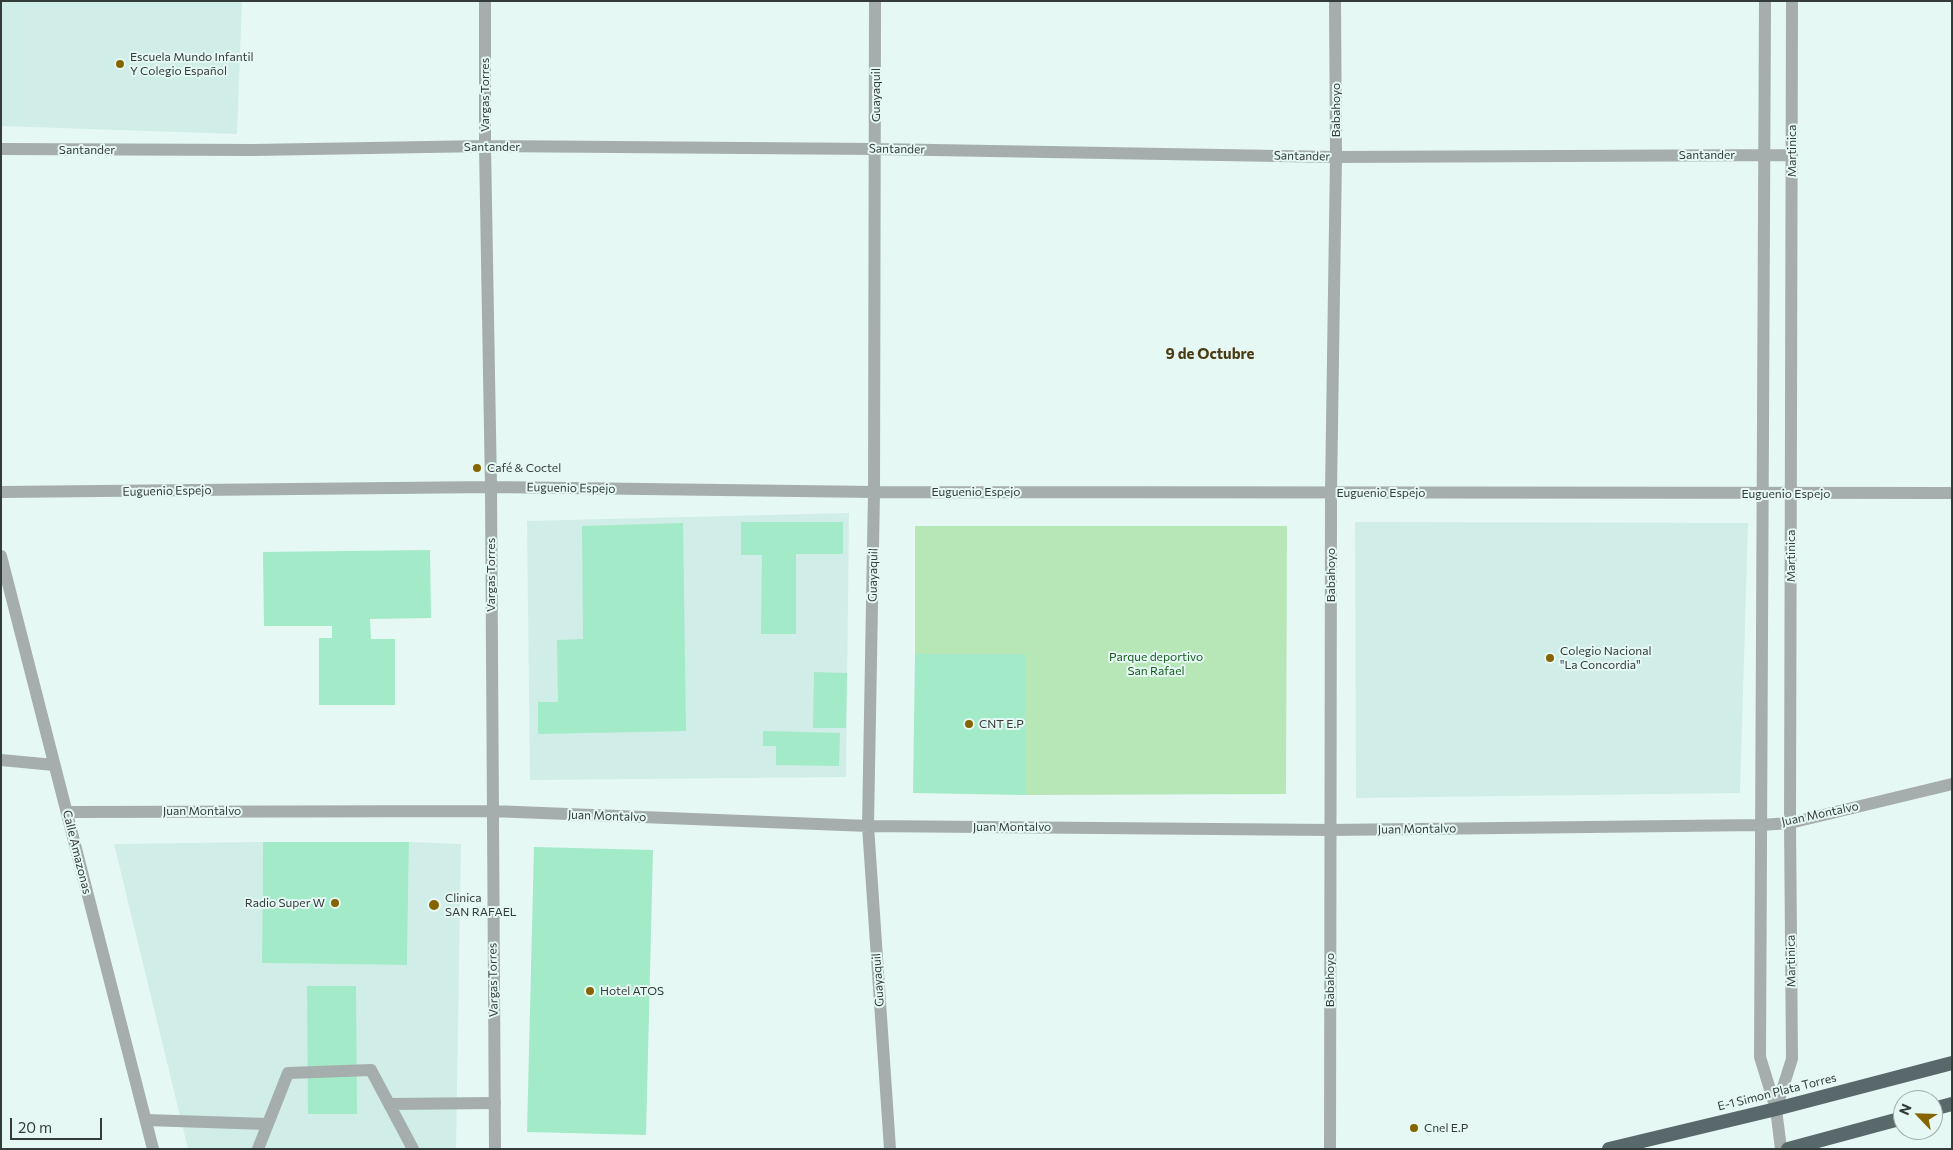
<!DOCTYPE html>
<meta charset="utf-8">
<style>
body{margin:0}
#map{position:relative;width:1953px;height:1150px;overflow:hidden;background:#e5f8f4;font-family:Commissioner,sans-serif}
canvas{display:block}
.frame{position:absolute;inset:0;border:2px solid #343c3a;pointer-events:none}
.north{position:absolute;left:1893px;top:1090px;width:50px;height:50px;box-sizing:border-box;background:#e5f8f4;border:1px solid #9eadaa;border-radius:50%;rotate:294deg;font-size:14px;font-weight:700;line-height:20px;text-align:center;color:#343c3a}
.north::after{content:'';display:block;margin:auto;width:18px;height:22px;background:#866500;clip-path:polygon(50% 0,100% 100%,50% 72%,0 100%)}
.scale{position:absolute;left:10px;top:1118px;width:92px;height:22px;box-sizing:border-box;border:2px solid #343c3a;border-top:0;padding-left:6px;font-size:15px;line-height:18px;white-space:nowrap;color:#343c3a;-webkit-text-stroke:4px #e5f8f4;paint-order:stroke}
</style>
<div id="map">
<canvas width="1953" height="1150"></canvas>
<div class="frame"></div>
<div class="north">N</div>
<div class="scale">20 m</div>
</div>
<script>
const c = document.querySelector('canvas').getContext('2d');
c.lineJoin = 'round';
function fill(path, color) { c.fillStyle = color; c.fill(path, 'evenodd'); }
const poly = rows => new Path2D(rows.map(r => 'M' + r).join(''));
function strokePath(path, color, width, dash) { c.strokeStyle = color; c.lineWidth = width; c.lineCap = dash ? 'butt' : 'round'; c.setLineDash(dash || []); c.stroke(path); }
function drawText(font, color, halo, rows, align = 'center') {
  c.font = font + ' Commissioner,sans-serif'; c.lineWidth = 4; c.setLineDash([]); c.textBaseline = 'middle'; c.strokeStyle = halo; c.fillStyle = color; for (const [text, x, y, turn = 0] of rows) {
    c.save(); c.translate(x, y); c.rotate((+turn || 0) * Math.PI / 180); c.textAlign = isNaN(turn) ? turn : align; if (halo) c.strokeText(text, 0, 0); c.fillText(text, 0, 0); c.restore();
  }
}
fill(poly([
 [1,1,242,1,237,134,1,126],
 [849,513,846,777,530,780,527,521],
 [1355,522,1748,523,1740,793,1356,798],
 [263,842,262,963,407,965,409,842,461,844,456,1149,188,1149,114,844]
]), '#d1ede7');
fill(poly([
 [915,526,1287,526,1286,794,1025,795,1025,654,915,654]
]), '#b8e7b7');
fill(poly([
 [741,522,843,522,843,554,796,554,796,634,761,634,762,555,741,555],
 [683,523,686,731,538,734,538,702,558,702,557,640,583,639,582,526],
 [430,550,431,618,370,619,371,639,395,639,395,705,319,705,319,638,332,638,332,626,264,626,263,552],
 [915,654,1025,654,1025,795,913,793],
 [814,672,847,673,846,728,813,728],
 [763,731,840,733,839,766,776,765,776,746,763,746],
 [263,842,409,842,407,965,262,963],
 [534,847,653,850,646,1135,527,1132],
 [307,986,356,986,357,1114,308,1114]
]), '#a3eac8');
strokePath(poly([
 [389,1104,495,1103],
 [146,1120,267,1124],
 [258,1149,288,1073,371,1070,413,1149]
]), '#a5adad', 12);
strokePath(poly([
 [485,1,485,146,491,487,495,1149],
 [875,1,874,492,868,826,890,1149],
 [1765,1,1760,1057,1776,1109,1781,1149],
 [1,149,253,150,485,146,876,149,1336,157,1792,155],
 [1,492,491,487,874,492,1952,493],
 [1,556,153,1149],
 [1,760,54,765],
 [67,812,492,811,868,826,1330,830,1761,825,1790,823,1952,784],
 [1776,1109,1792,1059,1790,823,1792,1],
 [1330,1149,1331,493,1336,157,1335,1]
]), '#a5adad', 12);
strokePath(poly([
 [1933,1109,1952,1104],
 [1609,1149,1776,1109,1952,1063],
 [1788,1149,1903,1118]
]), '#59686a', 14);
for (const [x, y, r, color] of [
 [120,64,5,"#866500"],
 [477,468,5,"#866500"],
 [1550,658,5,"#866500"],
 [969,724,5,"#866500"],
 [335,903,5,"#866500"],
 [434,905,6,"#866500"],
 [590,991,5,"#866500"],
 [1414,1128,5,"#866500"]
]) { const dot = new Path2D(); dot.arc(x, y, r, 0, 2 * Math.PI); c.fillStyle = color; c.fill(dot); strokePath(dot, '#e5f8f4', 2); }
drawText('12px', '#343c3a', '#e5f8f4', [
 ["Escuela Mundo Infantil",130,57],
 ["Y Colegio Español",130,71],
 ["Café & Coctel",487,468],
 ["Colegio Nacional",1560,651],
 ["\"La Concordia\"",1560,665],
 ["CNT E.P",979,724],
 ["Clinica",445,898],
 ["SAN RAFAEL",445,912],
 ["Radio Super W",325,903,"right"],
 ["Hotel ATOS",600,991],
 ["Cnel E.P",1424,1128]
], 'left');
drawText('12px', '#343c3a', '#e5f8f4', [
 ["Vargas Torres",485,95,-90],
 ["Guayaquil",876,95,-90],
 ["Babahoyo",1336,110,-90],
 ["Santander",492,147],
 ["Santander",897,149,1],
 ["Santander",87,150],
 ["Martinica",1792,151,-90],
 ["Santander",1707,155],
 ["Santander",1302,156,1],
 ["Euguenio Espejo",571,488,1],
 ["Euguenio Espejo",167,491,-1],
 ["Euguenio Espejo",976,492],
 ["Euguenio Espejo",1381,493],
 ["Euguenio Espejo",1786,494],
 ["Martinica",1791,556,-90],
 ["Vargas Torres",491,575,-90],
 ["Guayaquil",873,575,-89],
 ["Babahoyo",1331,575,-90],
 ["Juan Montalvo",202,811],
 ["Juan Montalvo",1820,814,-12],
 ["Juan Montalvo",607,816,2],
 ["Juan Montalvo",1012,827],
 ["Juan Montalvo",1417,829,-1],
 ["Calle Amazonas",77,852,76],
 ["Martinica",1791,961,-91],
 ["Vargas Torres",493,980,-91],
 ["Guayaquil",878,980,-94],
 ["Babahoyo",1330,980,-90],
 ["E-1 Simon Plata Torres",1777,1092,-14]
]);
drawText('12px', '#185b1d', '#e5f8f4', [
 ["Parque deportivo",1156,657],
 ["San Rafael",1156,671]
]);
drawText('bold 15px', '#4b3b14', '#e5f8f4', [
 ["9 de Octubre",1210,354]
]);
</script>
